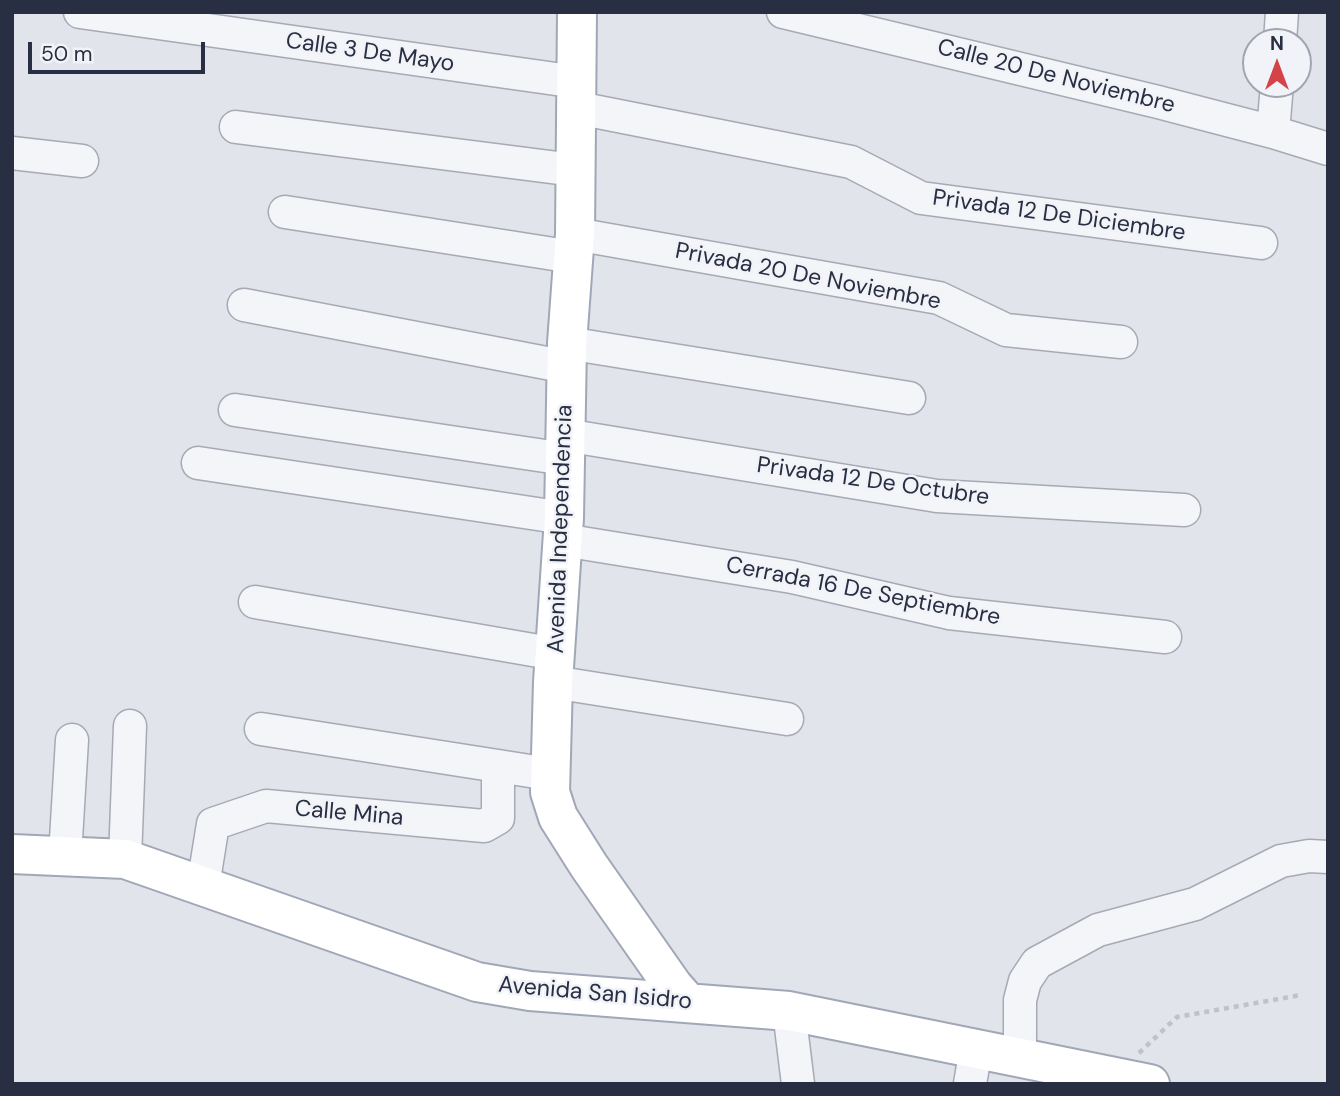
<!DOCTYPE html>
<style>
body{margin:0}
#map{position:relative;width:1340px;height:1096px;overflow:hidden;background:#e1e4ea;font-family:"DM Sans",sans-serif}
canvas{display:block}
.frame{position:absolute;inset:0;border:14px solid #292f43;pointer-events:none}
.north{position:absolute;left:1242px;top:28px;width:70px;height:70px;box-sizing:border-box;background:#f1f3f8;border:2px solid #a1a5b0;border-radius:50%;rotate:0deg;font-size:19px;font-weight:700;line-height:28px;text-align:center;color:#292f43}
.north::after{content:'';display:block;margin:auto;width:24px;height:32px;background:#d34348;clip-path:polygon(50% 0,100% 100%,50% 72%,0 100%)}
.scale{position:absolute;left:28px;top:42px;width:177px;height:32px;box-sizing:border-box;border:4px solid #292f43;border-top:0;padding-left:9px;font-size:21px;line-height:24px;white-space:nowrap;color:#292f43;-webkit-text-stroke:5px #f1f3f8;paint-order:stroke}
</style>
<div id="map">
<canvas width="1340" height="1096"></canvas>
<div class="frame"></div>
<div class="north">N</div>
<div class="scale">50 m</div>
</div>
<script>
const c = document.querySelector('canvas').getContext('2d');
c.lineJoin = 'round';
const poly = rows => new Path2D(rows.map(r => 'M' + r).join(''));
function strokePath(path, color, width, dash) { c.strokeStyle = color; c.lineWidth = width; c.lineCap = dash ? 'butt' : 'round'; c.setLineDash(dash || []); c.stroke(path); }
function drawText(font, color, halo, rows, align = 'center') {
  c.font = font + ' "DM Sans",sans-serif'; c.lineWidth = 5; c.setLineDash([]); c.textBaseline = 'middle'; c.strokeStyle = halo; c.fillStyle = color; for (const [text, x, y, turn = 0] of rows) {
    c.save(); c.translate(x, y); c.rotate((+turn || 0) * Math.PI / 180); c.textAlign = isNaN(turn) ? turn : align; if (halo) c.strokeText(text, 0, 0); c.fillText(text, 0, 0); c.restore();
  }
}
const minor = poly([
 [80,12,577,82],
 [783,12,1158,102,1273,132,1328,149],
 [1280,42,1282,12],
 [578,108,851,162,921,198,1261,243],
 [236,127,574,170],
 [1273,132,1277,84],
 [12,153,82,161],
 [285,212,573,257],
 [575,234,939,298,1006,330,1121,342],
 [244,305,567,367],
 [567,343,909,398],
 [235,410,565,459],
 [565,435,937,496,1184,510],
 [198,463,564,518],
 [563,540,792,577,949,613,1165,637],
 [255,602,556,654],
 [553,682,787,719],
 [261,729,549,774],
 [65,856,72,740],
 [125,859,130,726],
 [203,886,213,824,266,806,484,826,498,818,498,767],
 [789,1011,798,1084],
 [1020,1056,1020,1000,1025,981,1037,963,1098,930,1195,904,1281,861,1309,856,1328,857],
 [970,1084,976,1048]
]);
const major = poly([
 [577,12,575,234,567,343,564,518,553,682,550,792,558,817,589,866,673,986,688,1003],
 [12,854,125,859,477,982,530,991,789,1011,1150,1084]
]);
strokePath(minor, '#a6aab5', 35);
strokePath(major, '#a0a7b7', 42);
strokePath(poly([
 [1139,1053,1177,1017,1301,995]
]), '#bfc2ca', 4.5, [5, 5]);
strokePath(minor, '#f4f5f9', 32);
strokePath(major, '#fff', 38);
drawText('23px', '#292f43', '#f1f3f8', [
 ["Calle 3 De Mayo",370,53,8],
 ["Calle 20 De Noviembre",1056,77,14],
 ["Privada 12 De Diciembre",1059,216,8],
 ["Privada 20 De Noviembre",808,277,11],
 ["Privada 12 De Octubre",873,482,8],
 ["Avenida Independencia",561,529,-88],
 ["Cerrada 16 De Septiembre",863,592,11],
 ["Calle Mina",349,814,5],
 ["Avenida San Isidro",595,994,5]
]);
</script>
